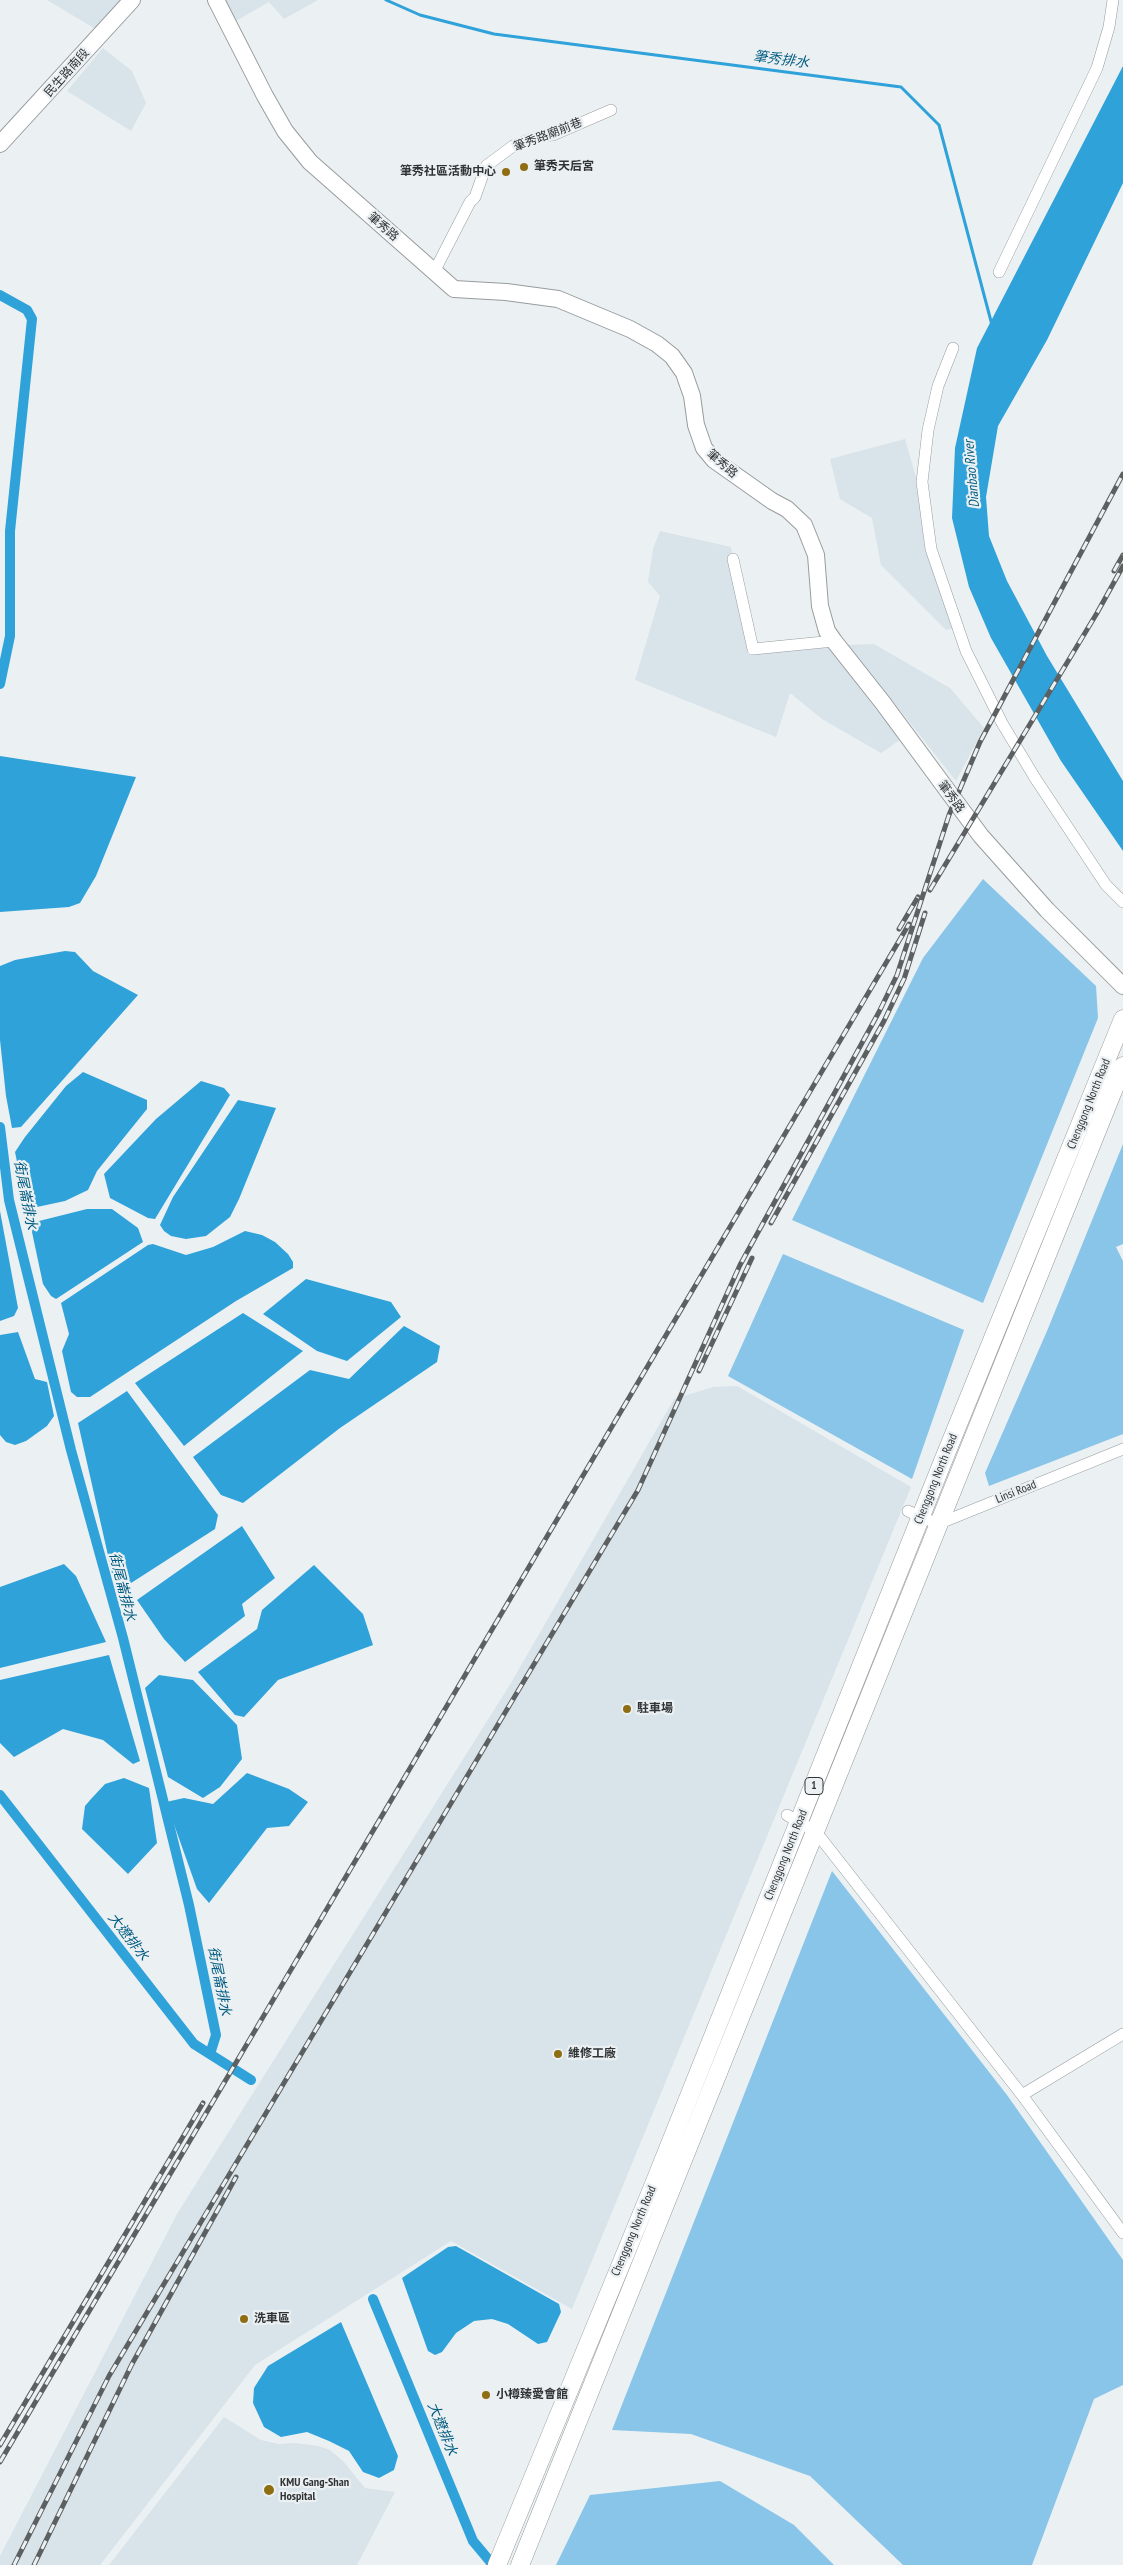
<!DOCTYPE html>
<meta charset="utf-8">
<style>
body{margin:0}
canvas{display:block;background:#ebf0f3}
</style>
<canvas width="1123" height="2565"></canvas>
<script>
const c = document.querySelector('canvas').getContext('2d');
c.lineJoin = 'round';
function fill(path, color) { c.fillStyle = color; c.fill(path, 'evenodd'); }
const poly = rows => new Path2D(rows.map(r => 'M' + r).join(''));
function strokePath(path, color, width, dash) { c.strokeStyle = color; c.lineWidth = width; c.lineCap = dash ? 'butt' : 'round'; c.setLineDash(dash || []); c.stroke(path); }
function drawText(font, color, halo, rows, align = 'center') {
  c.font = font + ' "PT Sans Narrow","Noto Sans TC",sans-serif'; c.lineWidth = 4.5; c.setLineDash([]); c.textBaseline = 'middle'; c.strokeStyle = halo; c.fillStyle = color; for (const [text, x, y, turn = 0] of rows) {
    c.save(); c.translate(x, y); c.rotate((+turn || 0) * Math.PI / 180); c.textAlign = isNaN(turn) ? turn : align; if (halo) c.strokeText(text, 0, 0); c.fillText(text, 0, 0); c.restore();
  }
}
fill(poly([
 [47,0,126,0,99,31],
 [226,0,318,0,284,19,269,2,234,22,223,2],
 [103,48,132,71,146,103,131,131,67,91],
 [905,439,959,627,946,630,881,565,872,518,840,499,830,459],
 [660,531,731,547,748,654,828,647,900,740,881,753,822,719,790,693,776,737,635,680,660,596,648,582,653,549],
 [874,644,950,688,984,728,956,781,870,672,845,645],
 [737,1386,911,1487,572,2309,451,2241,255,2365,100,2565,0,2565,0,2556,177,2214,511,1683,674,1399,713,1387],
 [224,2417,261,2440,278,2444,295,2443,318,2446,330,2450,343,2461,365,2488,395,2492,357,2565,109,2565]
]), '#d8e3ea');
fill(poly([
 [983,879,1096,986,1098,1018,983,1303,792,1220,923,958],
 [1123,1144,1123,1244,1116,1247,1123,1261,1123,1434,989,1486,985,1473,1047,1331],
 [783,1254,964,1330,912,1479,728,1376],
 [832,1871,1007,2095,1123,2260,1123,2385,1094,2399,1032,2565,903,2565,810,2476,691,2434,612,2430],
 [720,2481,794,2525,834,2565,556,2565,590,2495]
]), '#89c5e9');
fill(poly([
 [1123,66,1123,183,1047,340,998,426,986,497,989,536,1007,581,1047,656,1123,781,1123,851,1061,761,991,638,969,587,952,518,955,448,977,348],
 [0,756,136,777,96,876,80,903,69,907,0,912],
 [65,951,75,952,93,971,138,995,21,1127,12,1128,6,1096,0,1040,0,966,15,960],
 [83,1072,147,1100,147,1109,97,1171,88,1190,65,1201,37,1207,25,1201,15,1152,25,1137,66,1086],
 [201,1081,224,1088,230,1095,155,1219,148,1218,110,1198,104,1174,156,1119],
 [238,1100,276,1108,239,1199,230,1217,206,1236,186,1239,171,1236,164,1231,160,1225,173,1197],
 [87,1209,112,1209,138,1228,143,1242,56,1299,51,1296,43,1284,32,1232,33,1227,39,1221],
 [0,1211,18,1308,14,1316,0,1321],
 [245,1231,262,1235,275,1242,288,1254,293,1262,293,1268,236,1301,90,1397,77,1397,71,1392,62,1351,69,1334,61,1303,148,1245,153,1244,186,1255,213,1247],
 [306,1279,391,1302,401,1317,347,1361,317,1351,263,1314],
 [243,1313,303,1351,184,1446,135,1383],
 [404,1326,440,1346,437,1362,340,1428,243,1503,221,1495,193,1457,310,1370,349,1379],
 [18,1332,35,1379,47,1382,54,1416,47,1426,26,1441,15,1445,6,1442,0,1435,0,1335],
 [127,1391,218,1515,215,1529,128,1585,112,1573,78,1423],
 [242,1526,275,1578,242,1604,245,1616,185,1662,164,1639,137,1600],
 [64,1564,76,1576,106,1642,0,1668,0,1587],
 [314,1565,363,1614,373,1645,278,1680,244,1717,235,1715,198,1672,257,1629,262,1610],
 [109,1655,140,1761,133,1764,103,1740,63,1729,14,1757,0,1743,0,1680],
 [159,1675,193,1680,237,1725,242,1759,220,1787,203,1798,168,1777,145,1688],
 [247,1773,289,1789,308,1802,289,1826,267,1828,209,1903,197,1889,166,1802,184,1798,213,1804],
 [124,1778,149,1788,157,1843,128,1874,82,1829,85,1806,91,1799,105,1784],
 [456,2246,559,2304,561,2312,547,2342,538,2344,508,2324,492,2319,474,2321,456,2333,442,2352,435,2355,428,2351,402,2278,448,2247],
 [341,2322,398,2456,394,2470,379,2478,363,2472,349,2451,329,2441,307,2432,281,2437,264,2427,253,2403,254,2388,268,2366]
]), '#2fa2da');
strokePath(poly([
 [386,0,420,15,494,34,901,87,939,125,992,325]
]), '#2fa2da', 3);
strokePath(poly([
 [0,295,27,310,32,319,10,531,10,636,0,684],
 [0,1127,9,1200,71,1450,123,1638,189,1905,216,2035,210,2054],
 [0,1795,194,2044,251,2080],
 [373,2299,473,2541,493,2565]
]), '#2fa2da', 10);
const street = poly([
 [434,272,470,202,475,197,486,166,513,146,540,136,553,135,611,110],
 [999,272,1097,68,1109,27,1113,0],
 [953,348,938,386,928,430,922,482,931,549,966,651,1002,723,1035,778,1106,885,1123,902],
 [733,559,753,649,834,641],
 [908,1511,938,1524,1123,1449],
 [787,1815,816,1832,1022,2095,1123,2233],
 [1022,2095,1123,2034]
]);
const secondary = poly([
 [216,0,265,96,285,131,310,162,454,289,506,292,558,299,630,329,657,344,672,356,684,373,692,396,696,425,704,448,714,460,772,501,787,509,804,525,816,555,820,606,827,631,834,641,883,703,981,836,1047,910,1123,986],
 [0,144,132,0]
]);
const primary = poly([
 [497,2565,652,2189,943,1461,1123,1019],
 [520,2565,1123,1066]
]);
strokePath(street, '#979c9e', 12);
strokePath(secondary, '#979c9e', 18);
strokePath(primary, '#979c9e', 19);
strokePath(street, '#fff', 11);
strokePath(secondary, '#fff', 16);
strokePath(primary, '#fff', 18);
const rail = poly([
 [1114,571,1123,555],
 [930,890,1097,613,1123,566],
 [899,929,918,897],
 [771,1223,884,1021,904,979,925,913],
 [699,1371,752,1258],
 [0,2445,203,2103],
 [0,2462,909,924],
 [14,2565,109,2376,638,1490,740,1265,879,1012,897,975,949,815,980,742,1123,474],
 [34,2565,132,2364,236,2177]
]);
strokePath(rail, '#5d6061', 5);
strokePath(rail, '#ebf0f3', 3, [9]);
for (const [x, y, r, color] of [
 [524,167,5,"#8f6d11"],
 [506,172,5,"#8f6d11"],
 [627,1709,5,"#8f6d11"],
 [558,2054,5,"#8f6d11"],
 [244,2319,5,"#8f6d11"],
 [486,2395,5,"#8f6d11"],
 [269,2490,6,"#8f6d11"]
]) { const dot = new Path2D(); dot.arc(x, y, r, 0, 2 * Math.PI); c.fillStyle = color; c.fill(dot); strokePath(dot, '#ebf0f3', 2); }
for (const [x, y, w] of [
 [814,1786,18]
]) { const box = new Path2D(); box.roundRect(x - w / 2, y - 8.5, w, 17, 4); c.fillStyle = '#ebf0f3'; c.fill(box); strokePath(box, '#313334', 1); }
drawText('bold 11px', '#313334', null, [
 ["1",814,1786]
]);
drawText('12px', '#313334', '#ebf0f3', [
 ["民生路南段",67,73,-48],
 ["筆秀路廟前巷",548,135,-21],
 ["筆秀路",383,227,41],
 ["筆秀路",722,464,41],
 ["筆秀路",951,797,54],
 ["Chenggong North Road",1089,1104,-68],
 ["Chenggong North Road",936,1479,-68],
 ["Linsi Road",1016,1492,-22],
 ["Chenggong North Road",786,1855,-68],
 ["Chenggong North Road",634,2231,-67]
]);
drawText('bold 12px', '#313334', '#ebf0f3', [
 ["筆秀天后宮",534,167],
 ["筆秀社區活動中心",496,172,"right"],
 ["駐車場",637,1709],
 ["維修工廠",568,2054],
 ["洗車區",254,2319],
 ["小樽臻愛會館",496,2395],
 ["KMU Gang-Shan",280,2483],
 ["Hospital",280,2497]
], 'left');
drawText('italic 14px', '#005b80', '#ebf0f3', [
 ["筆秀排水",781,60,7],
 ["Dianbao River",972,474,-95],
 ["街尾崙排水",25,1195,79],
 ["街尾崙排水",122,1587,76],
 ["大遼排水",128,1937,52],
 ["街尾崙排水",219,1981,79],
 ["大遼排水",442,2429,68]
]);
</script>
